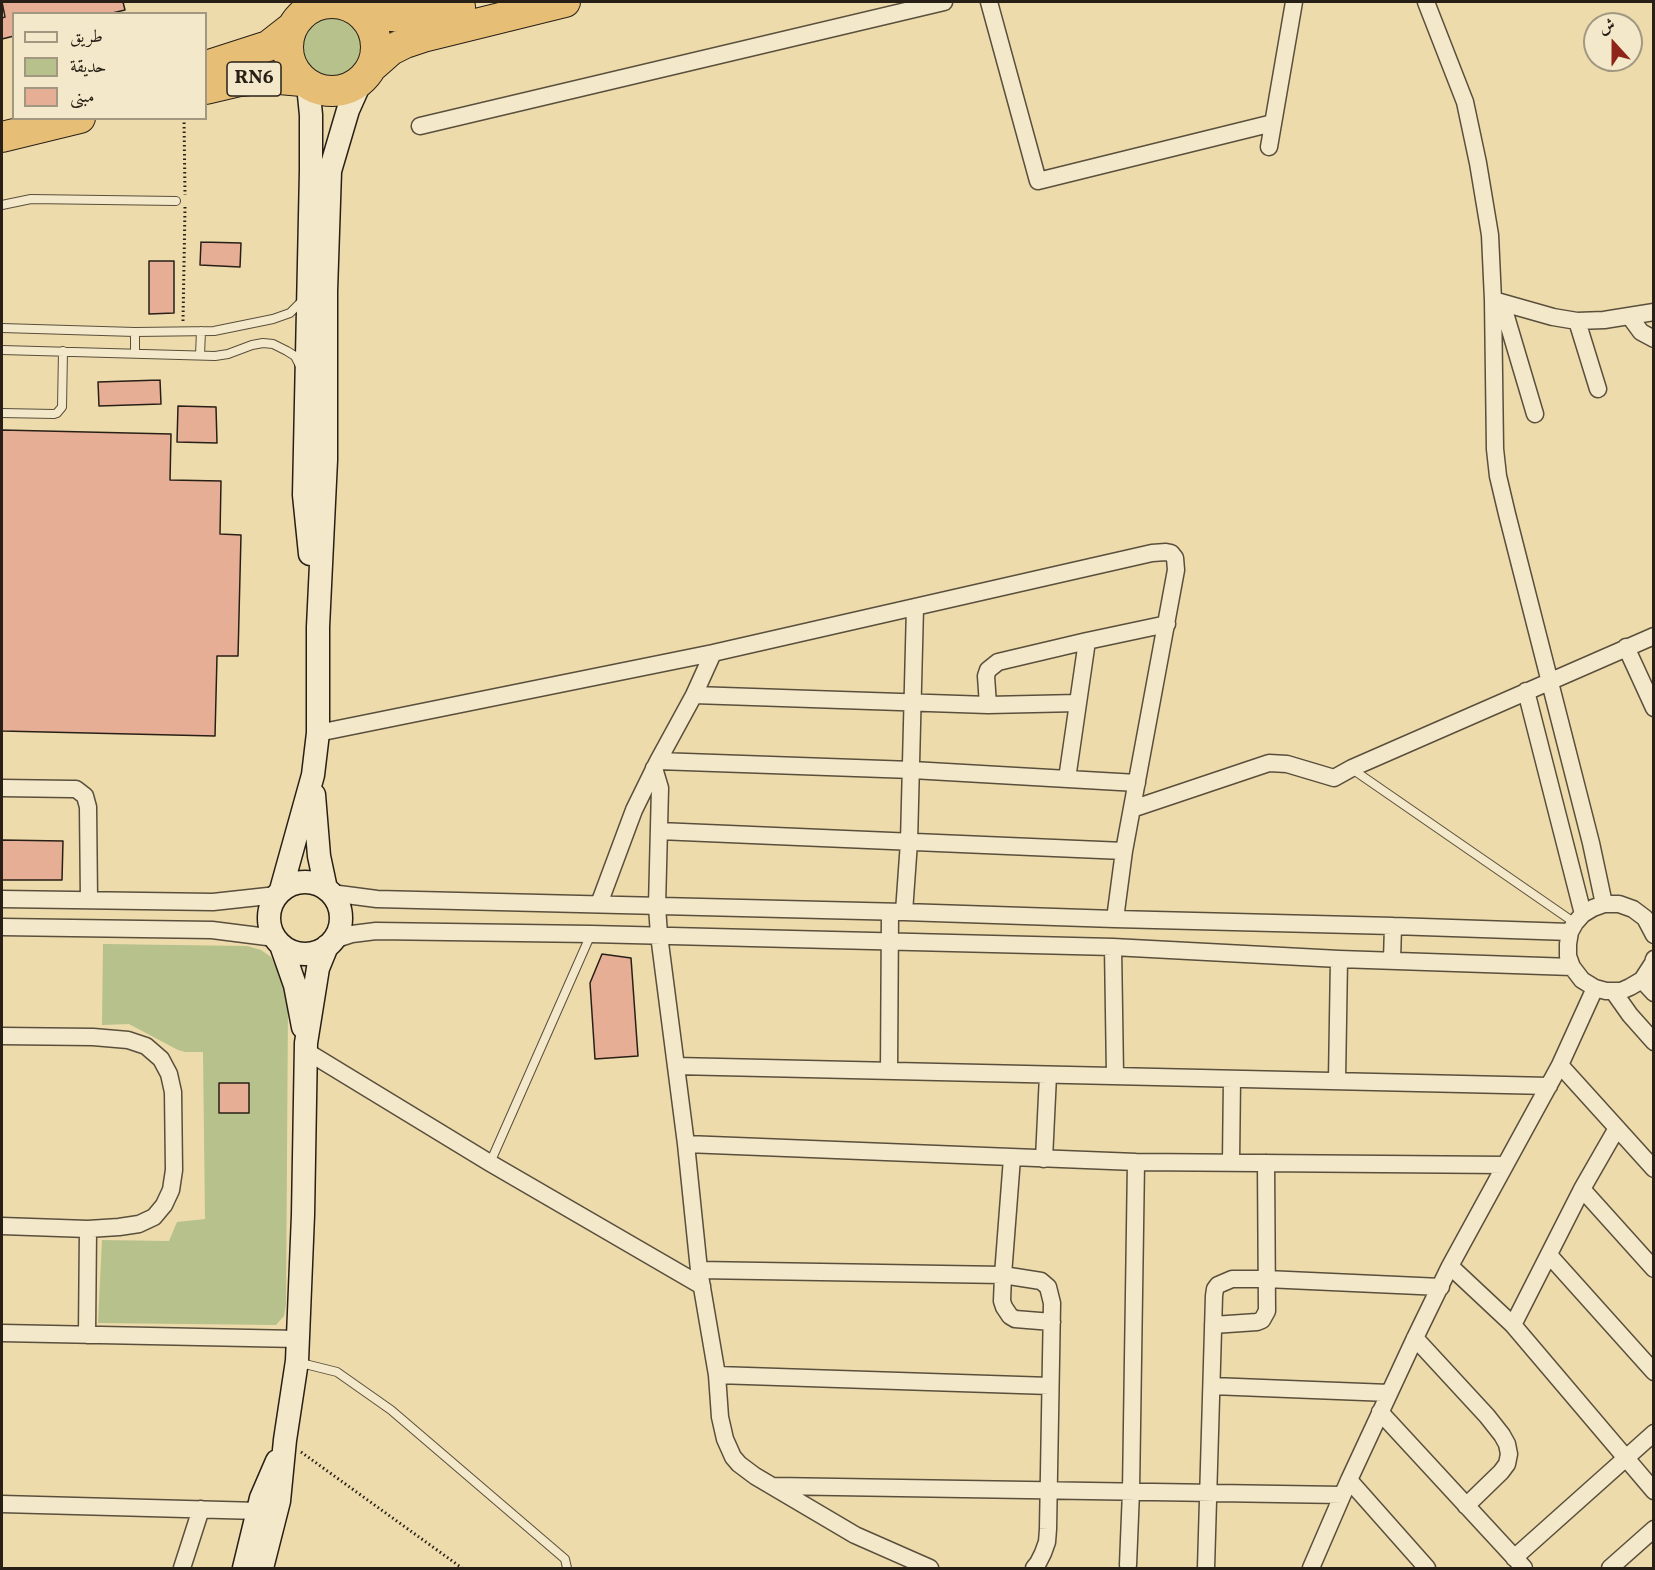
<!DOCTYPE html>
<meta charset="utf-8">
<style>
body{margin:0}
#map{position:relative;width:1655px;height:1570px;overflow:hidden;background:#eddbac;font-family:Vollkorn,Amiri,serif}
canvas{display:block}
.frame{position:absolute;inset:0;border:3px solid #282017;pointer-events:none}
.legend{position:absolute;left:12px;top:12px;width:195px;height:108px;box-sizing:border-box;background:#f3e8c9;border:2px solid #a29882;margin:0;padding:8px 10px;list-style:none;font-size:18px;color:#282017}
.legend li{display:flex;align-items:center;gap:12px;height:30px}
.legend b{width:30px;border:2px solid #a29882}
.north{position:absolute;left:1583px;top:12px;width:60px;height:60px;box-sizing:border-box;background:#f3e8c9;border:2px solid #a29882;border-radius:50%;rotate:339deg;font-size:16px;font-weight:700;line-height:24px;text-align:center;color:#282017}
.north::after{content:'';display:block;margin:auto;width:21px;height:27px;background:#8f2418;clip-path:polygon(50% 0,100% 100%,50% 72%,0 100%)}
</style>
<div id="map">
<canvas width="1655" height="1570"></canvas>
<div class="frame"></div>
<ul class="legend">
<li><b style="height:8px;background:#f3e8c9"></b>طريق</li>
<li><b style="height:16px;background:#b6c18b"></b>حديقة</li>
<li><b style="height:16px;background:#e7ae96"></b>مبنى</li>
</ul>
<div class="north">ش</div>
</div>
<script>
const c = document.querySelector('canvas').getContext('2d');
c.lineJoin = 'round';
function fill(path, color) { c.fillStyle = color; c.fill(path, 'evenodd'); }
const poly = rows => new Path2D(rows.map(r => 'M' + r).join(''));
function strokePath(path, color, width, dash) { c.strokeStyle = color; c.lineWidth = width; c.lineCap = dash ? 'butt' : 'round'; c.setLineDash(dash || []); c.stroke(path); }
function drawText(font, color, halo, rows, align = 'center') {
  c.font = font + ' Vollkorn,serif'; c.lineWidth = 5; c.setLineDash([]); c.textBaseline = 'middle'; c.strokeStyle = halo; c.fillStyle = color; for (const [text, x, y, turn = 0] of rows) {
    c.save(); c.translate(x, y); c.rotate((+turn || 0) * Math.PI / 180); c.textAlign = isNaN(turn) ? turn : align; if (halo) c.strokeText(text, 0, 0); c.fillText(text, 0, 0); c.restore();
  }
}
fill(poly([
 '296 44a34 34 0 1 1 68 0a34 34 0 1 1-68 0Z',
 [103,944,247,946,261,950,271,957,277,968,288,1004,286,1304,284,1316,276,1325,98,1323,102,1240,169,1241,177,1222,205,1219,203,1052,185,1052,178,1050,129,1024,102,1025]
]), '#b6c18b');
const building = poly([
 [2,2,123,2,125,10,108,14,14,14,14,36,2,39,2,18,5,17,2,2],
 [201,242,241,243,240,267,200,265,201,242],
 [149,261,174,261,174,313,149,314,149,261],
 [160,380,161,404,99,406,98,382,160,380],
 [178,406,216,407,217,443,177,442,178,406],
 [2,430,171,434,170,480,221,481,220,534,241,535,238,656,217,656,215,736,2,731,2,430],
 [2,840,63,841,62,880,2,880,2,840],
 [602,954,631,958,638,1056,595,1059,590,983,602,954],
 [219,1083,249,1083,249,1113,219,1113,219,1083]
]);
fill(building, '#e7ae96');
strokePath(building, '#282017', 1.5);
const lane = poly([
 [2,205,31,199,176,201],
 [2,328,135,332,214,331,273,319,290,313,303,300],
 [2,350,215,356,228,354,252,345,263,343,273,344,287,351,295,356,301,368],
 [135,353,135,332],
 [200,355,201,331],
 [2,413,54,414,57,413,62,407,63,351],
 [1352,769,1575,923],
 [490,1163,591,934],
 [297,1362,337,1372,391,1410,565,1559,567,1568]
]);
const street = poly([
 [989,2,1038,181,1273,123],
 [1426,2,1465,102,1478,163,1490,235,1493,300,1495,449,1498,476,1507,514,1591,843,1604,904],
 [420,126,944,2],
 [1269,147,1294,2],
 [1493,300,1553,317,1577,321,1604,320,1654,312],
 [1502,303,1535,414],
 [1630,317,1641,332,1654,339],
 [1577,321,1598,389],
 [1626,647,1654,708],
 [1526,691,1583,914],
 [694,695,988,705,1078,703],
 [988,705,986,676,988,670,998,662,1087,641,1167,624],
 [318,733,713,653,1152,553,1166,552,1171,553,1175,558,1176,570,1124,851,1115,919],
 [658,761,912,770,1137,783],
 [654,768,660,788,657,906,659,935,686,1144,699,1270,717,1375,720,1417,725,1439,733,1457,739,1464,755,1476,855,1535,930,1568],
 [1067,779,1087,641],
 [2,788,71,789,76,789,85,796,88,807,89,900],
 [1132,809,1269,763,1287,764,1334,778,1352,768,1654,636],
 [659,831,1124,851],
 [331,893,377,899,904,912,1115,919,1393,926,1570,932],
 [2,899,213,902,277,895],
 [599,904,634,810,658,761,694,695,713,653],
 [904,912,909,842,915,607],
 [2,927,212,930,275,938],
 [1654,935,1645,918,1633,909,1619,904,1604,904,1593,908,1583,914,1575,923,1570,932,1568,944,1568,956,1572,967,1582,980,1595,988,1606,991,1621,991,1630,987,1642,980,1653,963,1654,959],
 [331,941,352,934,376,931,591,934,1113,947,1339,959,1572,967],
 [1113,947,1115,1075],
 [1392,960,1393,926],
 [1642,980,1654,993],
 [1613,991,1630,1015,1654,1042],
 [2,1036,93,1037,128,1040,146,1046,161,1059,169,1074,173,1092,174,1170,171,1190,164,1205,154,1217,139,1224,119,1227,88,1229,2,1226],
 [306,1051,490,1163,702,1286],
 [1560,1065,1654,1169],
 [676,1066,1549,1086],
 [889,1071,890,912],
 [1337,1080,1339,959],
 [686,1144,1136,1162,1505,1165],
 [1012,1158,1003,1275,1002,1301,1004,1307,1010,1316,1015,1319,1052,1322],
 [1044,1159,1048,1075],
 [1231,1162,1232,1079],
 [1582,1189,1654,1269],
 [1549,1255,1654,1372],
 [1450,1266,1513,1325,1654,1491],
 [699,1270,1003,1275,1041,1281,1048,1287,1052,1303,1048,1529,1047,1542,1043,1553,1038,1563,1034,1568],
 [1213,1325,1257,1322,1262,1320,1267,1311,1266,1163],
 [1513,1325,1582,1189,1617,1128],
 [2,1333,298,1339],
 [87,1335,88,1229],
 [1415,1338,1487,1416,1502,1435,1507,1444,1509,1454,1507,1464,1501,1472,1466,1506],
 [717,1375,1050,1386],
 [1212,1386,1389,1393],
 [1380,1412,1524,1568],
 [1349,1480,1427,1568],
 [774,1486,1342,1495],
 [2,1504,259,1511],
 [1514,1558,1654,1433],
 [1128,1565,1131,1491,1136,1162],
 [182,1568,201,1509],
 [1206,1568,1214,1296,1215,1289,1218,1285,1232,1279,1266,1279,1441,1287],
 [1311,1568,1349,1480,1415,1338,1450,1266,1560,1065,1595,988],
 [1610,1568,1654,1529]
]);
const secondary = poly([
 [309,9,311,2],
 [308,85,311,115,311,170,304,495,310,554],
 [314,795,319,856,326,889],
 '269 918a36 36 0 1 1 72 0a36 36 0 1 1-72 0Z',
 [281,890,313,775,318,733,318,627,326,460,326,291,330,171,348,110,361,81],
 [281,945,295,985,303,1027],
 [244,1568,261,1498,277,1461],
 [262,1568,279,1501,285,1440,297,1361,303,1215,306,1043,318,968,327,946]
]);
const highway = poly([
 '288 47a44 44 0 1 1 88 0a44 44 0 1 1-88 0Z',
 [362,14,406,17,428,15,460,7],
 [374,65,391,50,405,43,423,37,565,2],
 [206,66,268,46,291,28],
 [206,89,240,81,268,78,302,81],
 [2,137,80,118]
]);
strokePath(lane, '#594f3c', 10);
strokePath(street, '#594f3c', 19);
strokePath(secondary, '#282017', 25);
strokePath(highway, '#282017', 32);
strokePath(poly([
 [184,118,185,195],
 [183,321,185,207],
 [301,1452,462,1568]
]), '#282017', 3, [1.5, 3]);
strokePath(lane, '#f3e8c9', 8);
strokePath(street, '#f3e8c9', 16);
strokePath(secondary, '#f3e8c9', 22);
strokePath(highway, '#e6be76', 30);
for (const [x, y, w] of [
 [254,79,54]
]) { const box = new Path2D(); box.roundRect(x - w / 2, y - 17, w, 34, 4.5); c.fillStyle = '#f3e8c9'; c.fill(box); strokePath(box, '#282017', 1.5); }
drawText('bold 20px', '#282017', null, [
 ["RN6",254,79]
]);
</script>
